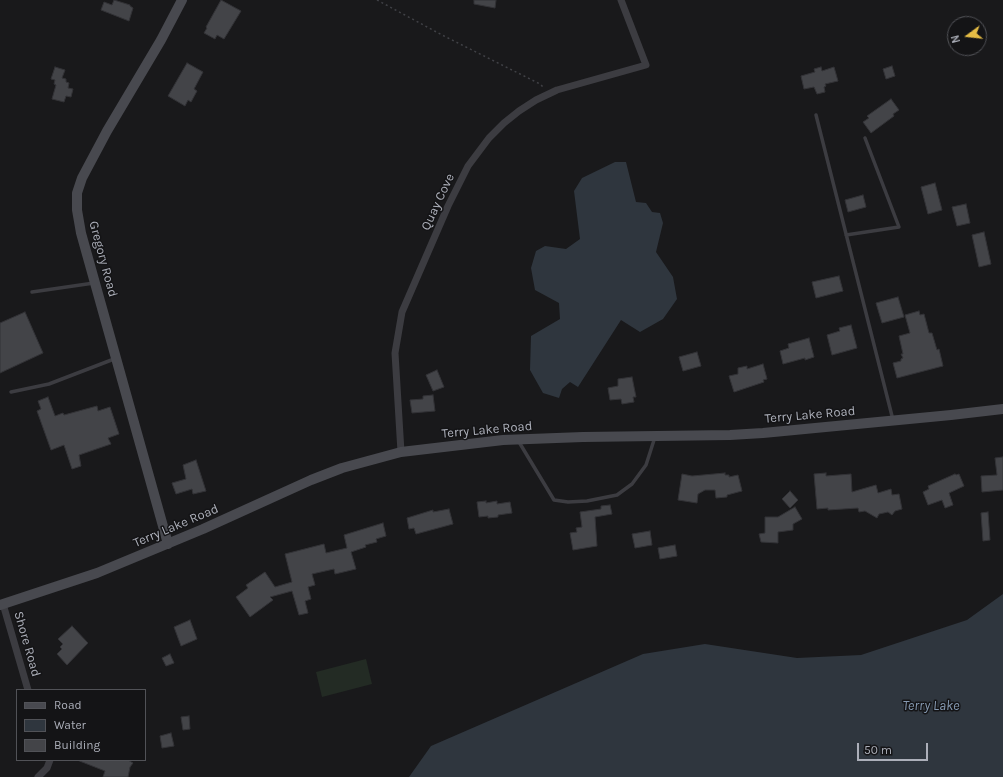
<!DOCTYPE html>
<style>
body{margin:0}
#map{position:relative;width:1003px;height:777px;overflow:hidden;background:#19191b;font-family:Karla,sans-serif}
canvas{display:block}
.legend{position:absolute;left:16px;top:689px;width:130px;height:72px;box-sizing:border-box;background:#141416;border:1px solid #515257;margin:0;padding:5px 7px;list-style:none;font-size:12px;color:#acafb9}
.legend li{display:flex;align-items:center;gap:8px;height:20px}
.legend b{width:20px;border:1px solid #515257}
.north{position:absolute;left:947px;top:16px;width:40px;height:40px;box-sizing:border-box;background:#141416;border:1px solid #515257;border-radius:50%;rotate:255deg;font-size:11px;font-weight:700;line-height:16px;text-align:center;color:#acafb9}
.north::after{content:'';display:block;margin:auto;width:14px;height:18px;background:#e6bd45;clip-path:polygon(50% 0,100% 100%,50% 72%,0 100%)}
.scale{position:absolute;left:857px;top:743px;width:71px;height:18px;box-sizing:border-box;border:2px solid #acafb9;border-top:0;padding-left:5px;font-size:12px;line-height:14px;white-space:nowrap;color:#acafb9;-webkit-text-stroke:3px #141416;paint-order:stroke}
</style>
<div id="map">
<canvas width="1003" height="777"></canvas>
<ul class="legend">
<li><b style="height:5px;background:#48494f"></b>Road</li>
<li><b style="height:11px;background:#2f363e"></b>Water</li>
<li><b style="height:11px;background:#434448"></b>Building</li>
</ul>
<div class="north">N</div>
<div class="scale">50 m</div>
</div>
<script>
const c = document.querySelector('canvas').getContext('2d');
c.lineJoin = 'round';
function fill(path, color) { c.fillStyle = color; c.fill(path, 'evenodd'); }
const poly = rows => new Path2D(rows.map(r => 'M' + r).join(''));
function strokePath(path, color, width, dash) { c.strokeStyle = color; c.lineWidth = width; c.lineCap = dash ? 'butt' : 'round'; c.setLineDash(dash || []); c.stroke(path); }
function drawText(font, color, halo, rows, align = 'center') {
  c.font = font + ' Karla,sans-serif'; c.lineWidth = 3; c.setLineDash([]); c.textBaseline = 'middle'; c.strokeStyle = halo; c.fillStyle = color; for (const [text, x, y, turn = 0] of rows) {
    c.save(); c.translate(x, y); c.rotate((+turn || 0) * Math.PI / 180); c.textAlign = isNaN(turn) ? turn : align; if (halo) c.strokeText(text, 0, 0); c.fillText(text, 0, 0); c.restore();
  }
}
fill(poly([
 [366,659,372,684,322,697,316,672]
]), '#232b24');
fill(poly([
 [615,162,626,162,636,202,646,203,652,212,660,213,663,223,656,252,673,277,677,299,663,319,640,332,621,320,578,387,570,382,562,389,559,398,543,393,530,370,531,336,560,319,559,303,535,290,531,268,536,251,545,246,566,249,580,239,574,191,582,178],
 [1003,594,1003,777,409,777,431,746,643,654,705,644,797,658,861,655,967,620]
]), '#2f363e');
const building = poly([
 [114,0,130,5,130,6,133,8,129,21,101,10,104,2,112,5,114,0],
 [221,0,241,11,224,39,217,35,215,39,204,33,207,28,206,27,221,0],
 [474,0,496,0,495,8,474,4,474,0],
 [187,63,203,72,194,89,197,91,191,102,188,100,185,106,168,96,187,63],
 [892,66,895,76,886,79,883,69,892,66],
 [55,67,65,70,62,78,66,79,66,82,69,83,68,88,73,89,71,97,66,96,64,102,52,99,56,85,54,84,55,80,51,79,55,67],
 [821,67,822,71,834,67,838,81,825,84,826,86,824,87,825,92,817,94,814,87,804,89,801,76,815,72,814,69,821,67],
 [891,99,899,110,893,114,894,116,871,133,863,122,869,118,867,116,891,99],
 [935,183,942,210,928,214,921,187,935,183],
 [863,195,866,207,848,212,845,200,863,195],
 [966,204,970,223,957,226,952,207,966,204],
 [984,232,991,264,979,267,972,235,984,232],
 [839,276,843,291,816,298,812,282,839,276],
 [898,297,904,317,882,323,876,303,898,297],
 [919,311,920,315,924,314,929,333,932,333,937,350,939,349,943,366,897,378,893,363,901,361,901,359,903,358,901,354,903,354,899,336,910,333,905,315,919,311],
 [25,312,43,353,0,373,0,323,25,312],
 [851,325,857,348,832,355,827,335,840,331,839,328,851,325],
 [809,338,814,357,805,360,805,358,783,364,780,351,789,348,788,344,809,338],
 [697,352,701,366,683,371,679,357,697,352],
 [763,364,767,379,763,380,764,382,734,392,729,376,738,374,738,368,747,366,747,369,763,364],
 [437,370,444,387,433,391,426,375,437,370],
 [632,377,636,397,633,397,634,402,622,404,621,399,610,400,608,388,618,386,618,379,632,377],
 [433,395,435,411,412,413,410,400,423,399,423,396,433,395],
 [48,397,55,416,63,413,64,415,97,406,98,411,110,407,119,434,108,438,111,444,79,455,81,466,72,469,64,445,51,450,37,411,41,409,38,401,48,397],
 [1003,457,1003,490,982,492,981,476,997,475,995,458,1003,457],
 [196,460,206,491,193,494,192,489,176,494,172,483,186,479,183,465,196,460],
 [725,473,725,475,729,475,729,477,738,475,742,491,727,495,727,497,716,498,715,490,705,490,698,494,697,503,678,500,682,474,692,476,725,473],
 [826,473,826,476,851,474,852,492,876,485,878,493,891,489,892,495,899,494,902,509,895,511,892,515,888,512,879,514,877,518,865,511,859,512,858,508,828,510,828,508,817,509,814,474,826,473],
 [955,474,956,475,959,474,964,486,949,493,953,505,945,508,942,500,928,505,923,492,929,489,928,486,955,474],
 [790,491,798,500,790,508,782,499,790,491],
 [486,501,486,503,497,501,497,504,510,502,512,513,498,515,498,517,488,518,488,516,479,517,477,502,486,501],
 [610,505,612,514,595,517,597,546,573,550,570,533,577,532,576,528,582,527,580,512,601,509,601,506,610,505],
 [795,507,802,519,793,524,793,530,778,532,778,543,761,542,759,534,765,533,765,517,778,517,795,507],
 [449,509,453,524,416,534,414,528,409,529,407,518,433,510,433,512,449,509],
 [988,512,990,540,983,541,981,513,988,512],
 [383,523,386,536,376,539,377,542,365,545,366,547,351,552,356,569,335,574,334,569,312,574,315,585,308,587,311,599,305,601,308,613,299,615,292,591,270,597,273,600,250,617,236,597,248,588,246,585,265,572,275,587,292,582,285,554,324,544,326,553,347,548,344,535,383,523],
 [650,531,652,545,635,548,632,534,650,531],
 [675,545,677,556,660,559,658,548,675,545],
 [190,620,197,639,181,646,174,627,190,620],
 [72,626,88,643,67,665,57,654,62,649,60,647,63,644,58,639,72,626],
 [170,654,174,663,166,666,162,658,170,654],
 [189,716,190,729,183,730,181,717,189,716],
 [171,733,174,746,162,748,160,736,171,733],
 [77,760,128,760,133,763,130,767,128,777,103,777,105,771,77,760]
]);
fill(building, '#434448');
strokePath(building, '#333337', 1);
strokePath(poly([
 [377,0,442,35,540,84,544,88]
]), '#404146', 1.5, [2, 3]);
strokePath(poly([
 [816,115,893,420],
 [846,235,899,227,865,138],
 [32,292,94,283],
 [11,392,49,384,114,359],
 [519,442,554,500,568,502,587,501,617,495,632,484,646,465,655,437]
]), '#3c3c41', 3.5);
strokePath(poly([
 [401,452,395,353,402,312,448,206,468,166,489,138,504,123,519,111,536,100,557,90,646,65,621,0],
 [3,604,28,690],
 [38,777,47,768,50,760]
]), '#3c3c41', 7);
strokePath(poly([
 [168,544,81,233,77,210,77,193,82,178,107,131,161,40,182,0],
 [0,605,97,573,203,529,311,480,342,468,401,452,503,440,583,437,730,435,763,433,951,415,1003,409]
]), '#48494f', 10);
drawText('13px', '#acafb9', '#141416', [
 ["Quay Cove",438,202,-65],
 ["Gregory Road",103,259,75],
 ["Terry Lake Road",810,415,-5],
 ["Terry Lake Road",487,430,-5],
 ["Terry Lake Road",176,526,-23],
 ["Shore Road",27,644,74]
]);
drawText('italic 14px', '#869ab2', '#141416', [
 ["Terry Lake",931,706]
]);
</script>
